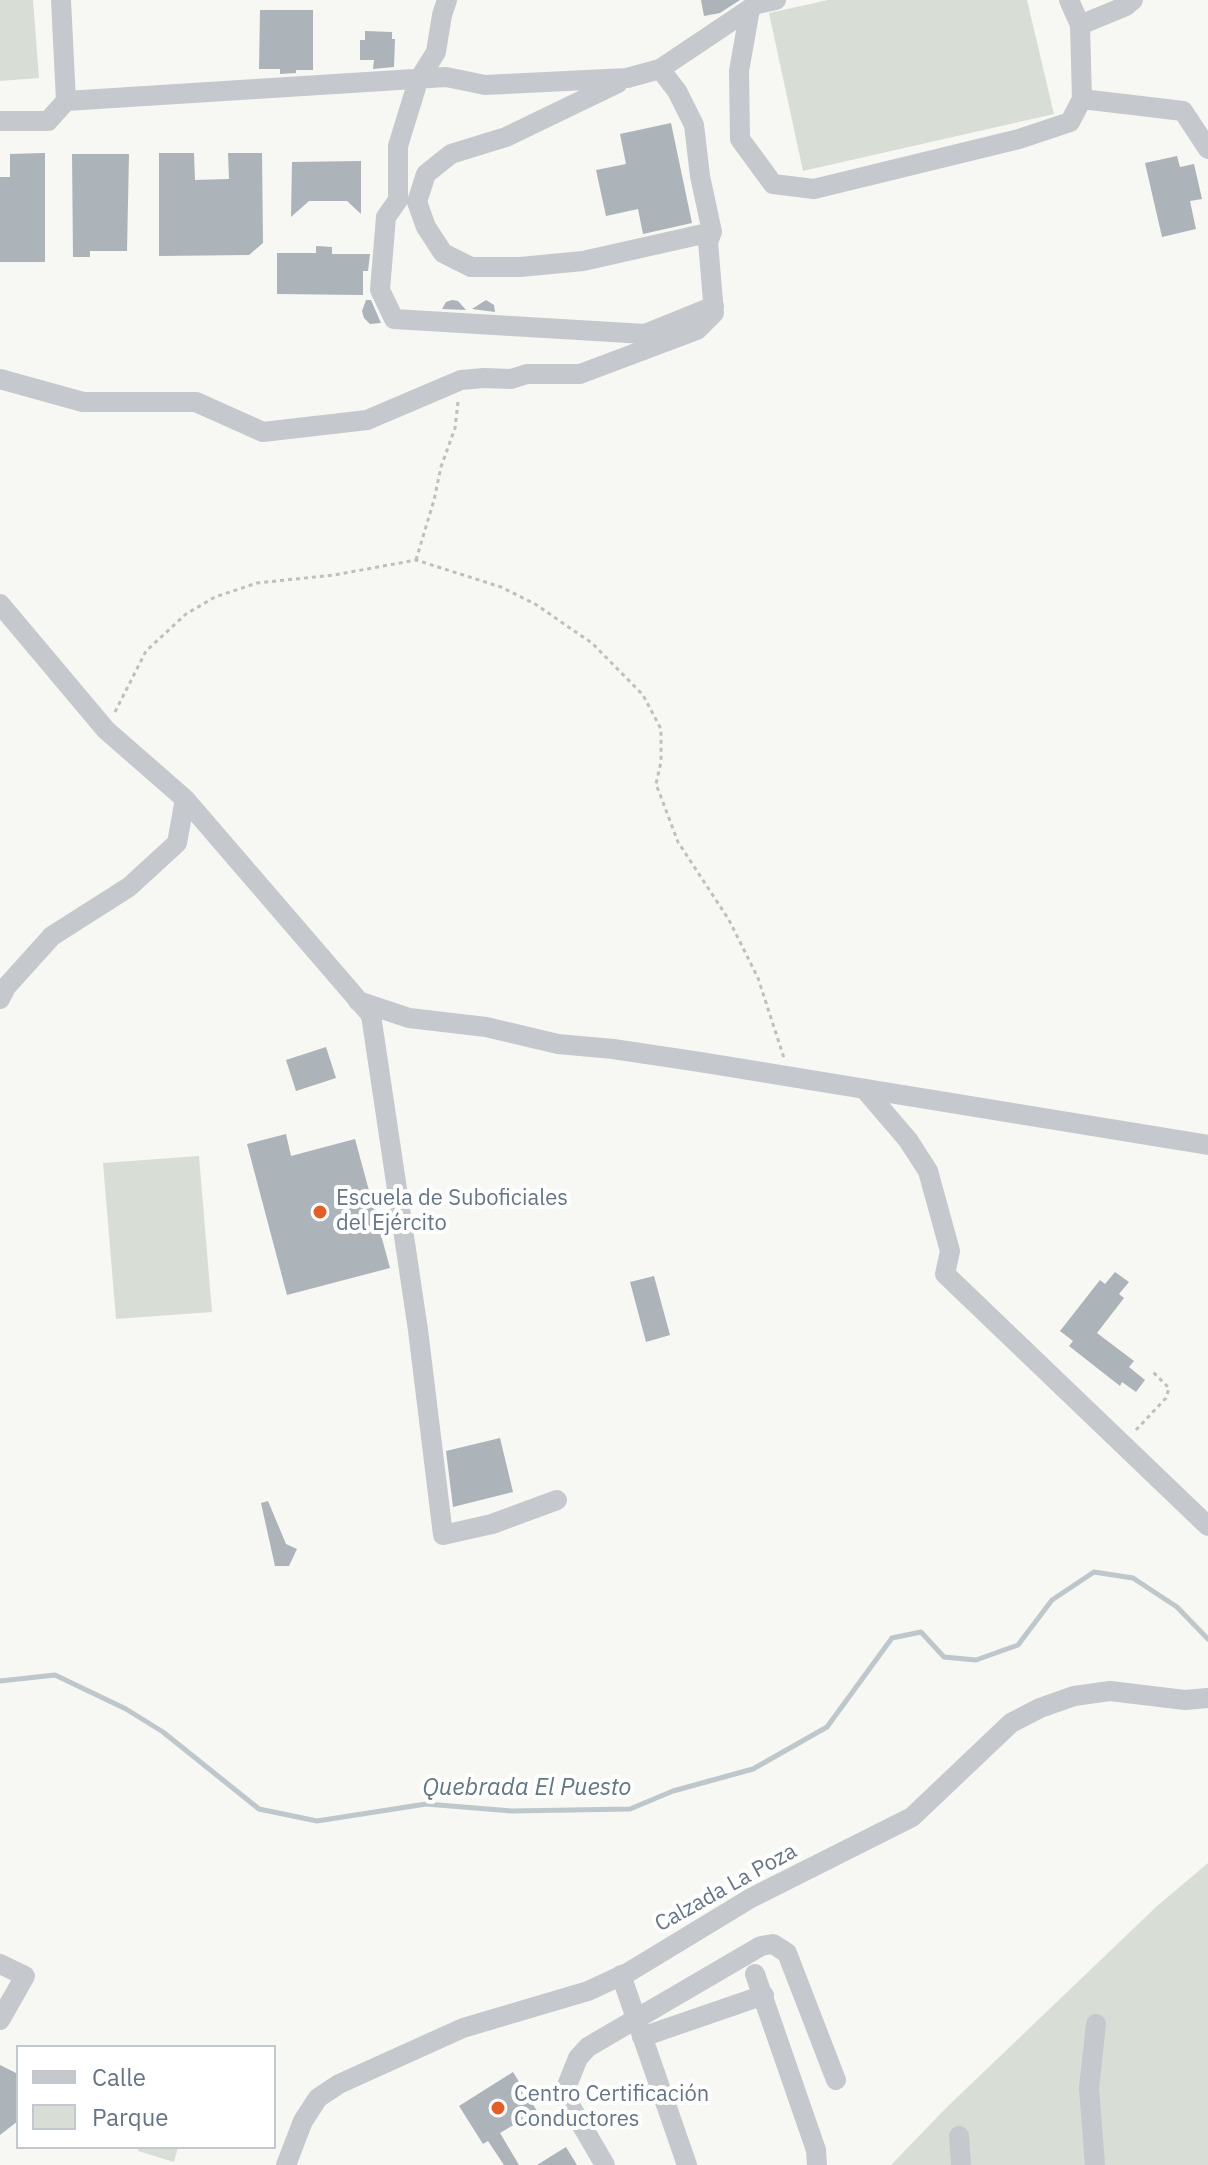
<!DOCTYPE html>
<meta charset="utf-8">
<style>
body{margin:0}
#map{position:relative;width:1208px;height:2165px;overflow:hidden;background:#f7f7f4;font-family:"IBM Plex Sans",sans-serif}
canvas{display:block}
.legend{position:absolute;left:16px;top:2045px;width:260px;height:104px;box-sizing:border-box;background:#fff;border:2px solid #c2c8ce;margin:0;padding:10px 14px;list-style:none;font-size:24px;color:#667585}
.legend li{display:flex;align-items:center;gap:16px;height:40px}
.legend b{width:40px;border:2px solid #c2c8ce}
</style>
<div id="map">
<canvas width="1208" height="2165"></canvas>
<ul class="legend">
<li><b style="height:10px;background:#c5c8cc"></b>Calle</li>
<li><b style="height:22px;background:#d8ded5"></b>Parque</li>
</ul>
</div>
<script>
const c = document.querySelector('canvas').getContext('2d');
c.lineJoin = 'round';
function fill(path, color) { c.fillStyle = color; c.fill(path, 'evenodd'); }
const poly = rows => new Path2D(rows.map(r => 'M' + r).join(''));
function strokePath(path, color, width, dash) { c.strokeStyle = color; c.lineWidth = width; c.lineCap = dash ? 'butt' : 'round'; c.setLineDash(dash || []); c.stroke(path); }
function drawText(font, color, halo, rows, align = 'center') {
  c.font = font + ' "IBM Plex Sans",sans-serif'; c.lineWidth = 8; c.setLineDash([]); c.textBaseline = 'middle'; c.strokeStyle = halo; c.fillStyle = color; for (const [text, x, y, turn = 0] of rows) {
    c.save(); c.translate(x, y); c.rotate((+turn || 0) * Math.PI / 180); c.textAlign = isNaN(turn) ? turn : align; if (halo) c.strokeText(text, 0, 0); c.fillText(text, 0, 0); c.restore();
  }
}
fill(poly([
 [0,0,33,0,39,78,0,81],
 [828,0,1027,0,1054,114,803,171,769,13],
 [199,1156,212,1312,116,1319,103,1163],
 [1208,1863,1208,2165,891,2165,946,2108,1156,1907],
 [139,2147,178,2147,174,2162,138,2151]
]), '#d8ded5');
strokePath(poly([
 [0,1681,55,1675,126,1709,163,1732,259,1809,317,1821,426,1804,512,1811,630,1809,673,1791,753,1769,827,1727,892,1638,921,1632,944,1657,976,1660,1018,1645,1052,1600,1094,1572,1133,1578,1177,1607,1208,1639]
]), '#bdc7cc', 5);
fill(poly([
 [701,0,740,0,720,13,704,16],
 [260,10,313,10,313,70,296,70,296,73,280,74,280,69,259,69],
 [365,31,392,32,392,39,395,39,394,67,373,69,374,60,360,60,360,40,365,40],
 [671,123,692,223,643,234,638,209,606,216,596,170,626,164,620,134],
 [45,153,45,262,0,262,0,177,10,177,10,154],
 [159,153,194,153,195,180,229,179,228,153,262,153,263,243,249,255,159,256],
 [72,154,129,154,127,251,90,251,90,257,73,257],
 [1177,156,1180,167,1194,164,1202,199,1190,201,1196,229,1162,237,1145,163],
 [361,161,361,214,347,201,309,201,291,217,292,162],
 [316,246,332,247,332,254,370,254,368,271,363,271,363,295,277,294,277,253,316,253],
 [366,300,371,300,381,323,370,324,364,318,362,311],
 [452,300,458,301,466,310,442,309,446,302],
 [486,300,494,305,495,312,472,309],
 [326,1047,336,1078,296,1091,286,1060],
 [286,1134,291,1156,355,1139,390,1268,287,1295,247,1144],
 [1115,1272,1129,1282,1119,1294,1124,1298,1097,1333,1134,1361,1129,1367,1145,1380,1136,1392,1122,1382,1120,1386,1069,1346,1073,1341,1060,1331,1100,1280,1105,1284],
 [654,1276,670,1335,646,1342,630,1282],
 [500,1438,513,1492,453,1507,446,1451],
 [268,1501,286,1544,297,1549,289,1566,275,1566,261,1503],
 [0,2065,18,2074,18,2121,0,2135],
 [513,2072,537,2111,500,2133,519,2165,504,2165,488,2141,483,2144,459,2106],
 [566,2147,577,2165,537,2165]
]), '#acb3b9');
strokePath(poly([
 [416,560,434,500,441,467,455,428,458,402],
 [115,712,146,651,186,614,215,597,257,583,334,575,416,560,501,587,535,604,592,643,643,695,661,729,661,762,656,784,678,842,729,920,758,978,784,1058],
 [1136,1430,1166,1398,1169,1388,1153,1372]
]), '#bdbfc1', 3, [4, 4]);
strokePath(poly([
 [61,0,66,101],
 [447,0,442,15,436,52,418,81,398,146,398,200,386,217,380,290,394,319,645,334,714,306],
 [1069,0,1080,25,1082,99,1183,111,1208,149],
 [750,9,739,71,740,139,773,184,814,189,1019,139,1070,122,1082,99],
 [1080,25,1126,6,1133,0],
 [618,83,506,137,451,154,426,174,417,202,426,227,443,253,471,267,520,267,583,261,712,232],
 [0,121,48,121,66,101,446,77,485,85,627,78,660,69,757,4,776,0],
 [0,379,83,402,196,402,263,432,367,420,461,380,484,378,511,379,527,374,580,374,697,330,714,313,708,242,712,232,700,176,694,125,677,91,660,69],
 [0,604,106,730,185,799,371,1015,418,1330,443,1535,492,1524,557,1500],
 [0,999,6,987,52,936,129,887,177,843,185,799],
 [358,1001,409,1018,486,1027,558,1044,613,1049,700,1062,1208,1145],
 [866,1091,908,1140,928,1171,950,1251,945,1274,1208,1526],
 [0,1964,25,1976,0,2020],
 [755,1974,816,2150,817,2165],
 [621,1975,687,2165],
 [642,2037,764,1995],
 [959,2136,961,2165],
 [286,2165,303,2121,318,2098,339,2084,463,2028,588,1991,629,1972,751,1898,912,1817,1011,1723,1040,1708,1074,1696,1110,1691,1185,1700,1208,1698],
 [605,2165,567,2100,566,2088,578,2058,588,2047,761,1946,773,1944,787,1953,836,2080],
 [1095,2165,1089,2088,1096,2024]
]), '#c5c8cc', 20);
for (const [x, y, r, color] of [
 [320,1212,8,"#e45f27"],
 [498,2108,8,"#e45f27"]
]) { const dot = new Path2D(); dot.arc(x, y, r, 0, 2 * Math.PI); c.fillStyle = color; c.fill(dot); strokePath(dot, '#fff', 3); }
drawText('22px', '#667585', '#fff', [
 ["Escuela de Suboficiales",336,1199],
 ["del Ejército",336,1224],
 ["Centro Certificación",514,2095],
 ["Conductores",514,2120]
], 'left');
drawText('22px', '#667585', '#fff', [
 ["Calzada La Poza",726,1888,-29]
]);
drawText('italic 24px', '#627781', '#fff', [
 ["Quebrada El Puesto",527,1788]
]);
</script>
